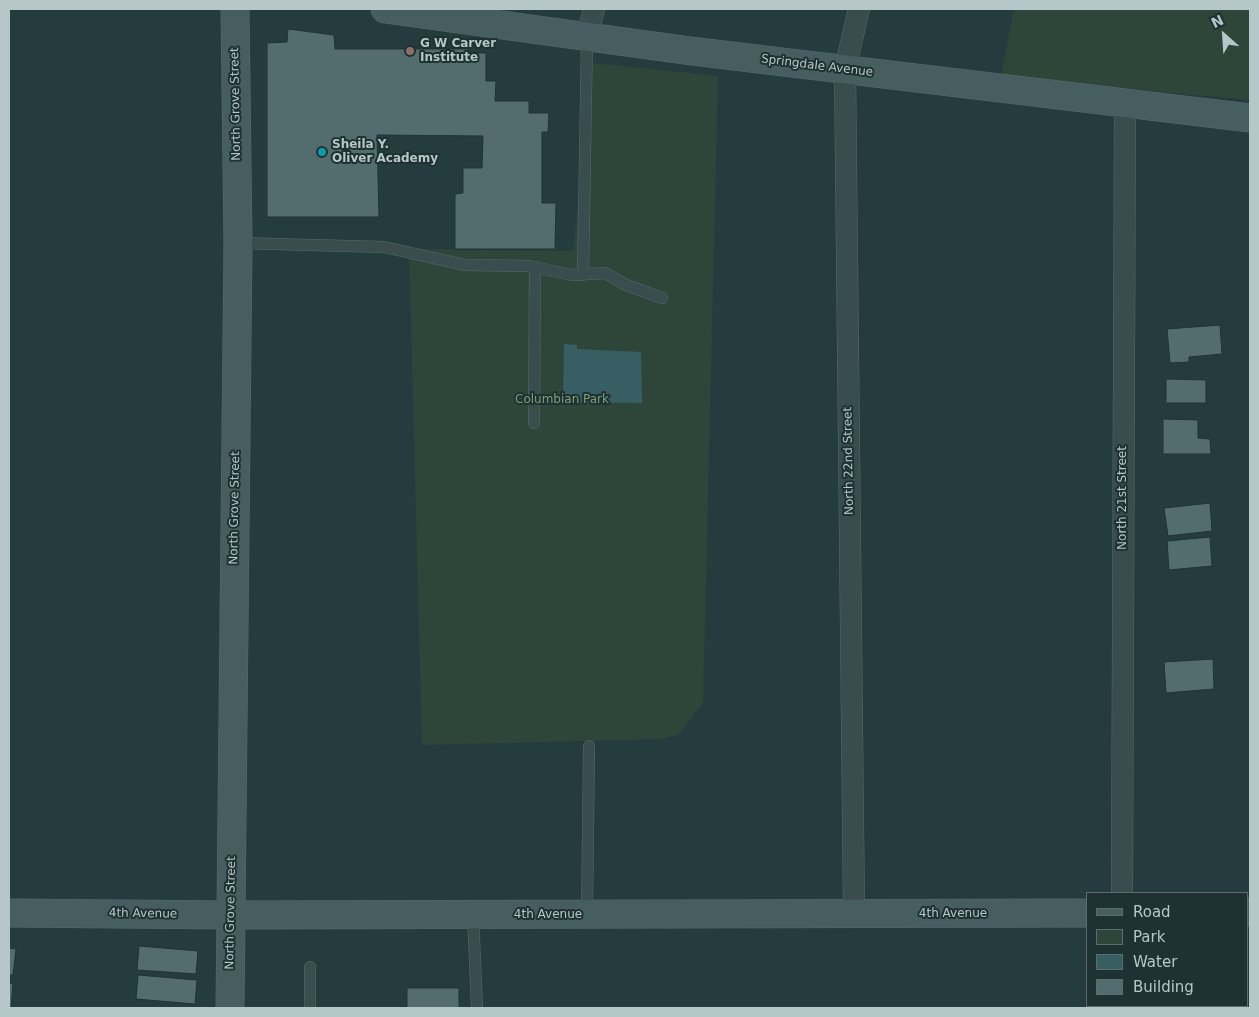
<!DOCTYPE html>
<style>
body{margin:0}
#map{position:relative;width:1259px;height:1017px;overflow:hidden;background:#253c3e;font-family:"DejaVu Sans",sans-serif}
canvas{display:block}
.frame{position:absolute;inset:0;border:10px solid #b5c7c9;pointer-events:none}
.legend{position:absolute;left:1086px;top:892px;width:162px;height:115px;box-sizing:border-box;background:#1e3133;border:1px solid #5a6d6f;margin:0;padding:6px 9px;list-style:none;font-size:15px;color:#b5c7c9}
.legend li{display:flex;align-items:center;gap:10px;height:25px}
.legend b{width:25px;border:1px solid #5a6d6f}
.north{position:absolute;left:1199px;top:10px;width:50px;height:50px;-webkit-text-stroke:4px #1e3133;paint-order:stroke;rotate:334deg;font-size:14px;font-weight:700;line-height:20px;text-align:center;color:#b5c7c9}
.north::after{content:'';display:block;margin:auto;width:18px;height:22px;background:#b5c7c9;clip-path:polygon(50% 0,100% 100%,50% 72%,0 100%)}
</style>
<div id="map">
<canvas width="1259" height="1017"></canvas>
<div class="frame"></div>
<ul class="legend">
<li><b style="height:6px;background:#475e61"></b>Road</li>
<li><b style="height:14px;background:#2e463a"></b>Park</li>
<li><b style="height:14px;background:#375f63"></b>Water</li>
<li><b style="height:14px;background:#536c6e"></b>Building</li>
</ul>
<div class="north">N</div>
</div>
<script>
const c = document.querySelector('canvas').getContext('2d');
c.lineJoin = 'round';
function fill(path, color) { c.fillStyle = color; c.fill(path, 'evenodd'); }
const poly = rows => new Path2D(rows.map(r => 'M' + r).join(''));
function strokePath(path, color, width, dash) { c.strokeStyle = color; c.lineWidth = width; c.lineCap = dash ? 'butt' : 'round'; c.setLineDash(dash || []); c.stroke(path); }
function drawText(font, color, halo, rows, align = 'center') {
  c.font = font + ' "DejaVu Sans",sans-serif'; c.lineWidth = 4; c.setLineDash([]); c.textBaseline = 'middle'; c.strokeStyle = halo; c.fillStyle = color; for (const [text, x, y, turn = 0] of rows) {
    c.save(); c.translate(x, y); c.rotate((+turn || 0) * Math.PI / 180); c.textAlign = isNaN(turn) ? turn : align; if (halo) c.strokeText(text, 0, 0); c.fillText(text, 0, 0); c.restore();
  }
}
fill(poly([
 [1014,9,1250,9,1250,100,1001,77],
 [593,63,718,76,703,703,679,734,662,739,422,745,409,249,573,251]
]), '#2e463a');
fill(poly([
 [564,344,577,345,577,349,641,352,642,403,563,402]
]), '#375f63');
const building = poly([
 [288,29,334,35,335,49,468,49,470,53,486,53,486,81,496,81,495,101,529,101,529,113,549,113,548,132,542,132,542,203,556,203,555,249,455,249,455,194,463,193,463,168,482,168,483,136,377,135,379,217,267,217,267,43,287,42,288,29],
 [1220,325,1222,354,1189,357,1189,362,1170,363,1167,329,1220,325],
 [1166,379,1206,380,1206,403,1166,403,1166,379],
 [1163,419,1198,420,1198,438,1210,439,1211,454,1163,454,1163,419],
 [1210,503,1212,531,1168,536,1164,508,1210,503],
 [1210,537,1212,566,1169,570,1167,541,1210,537],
 [1213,659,1214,689,1166,693,1164,662,1213,659],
 [139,946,198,951,196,974,137,970,139,946],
 [9,948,16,949,13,975,9,975,9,948],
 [138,975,197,980,195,1004,136,999,138,975],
 [9,983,13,984,11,1008,9,1008,9,983],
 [407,988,459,988,459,1008,407,1008,407,988]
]);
fill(building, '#536c6e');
strokePath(building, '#203335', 1);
const lane = poly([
 [238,243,384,247,465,265,529,266,572,275,605,273,626,285,662,298],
 [583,275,587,37],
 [534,423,535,267],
 [473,915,477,1008],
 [587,915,589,746],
 [310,1008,310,967]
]);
const street = poly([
 [587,37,594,9],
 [1122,893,1125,103],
 [854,914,845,69,859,9]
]);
const secondary = poly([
 [385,9,691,51,1250,118],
 [1248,912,1250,912],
 [9,913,231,915,1088,913],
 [230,1008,238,243,235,9]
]);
strokePath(lane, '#576a6c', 12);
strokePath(street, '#576a6c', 22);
strokePath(secondary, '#576a6c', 29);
strokePath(lane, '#394c4e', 11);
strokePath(street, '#394c4e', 21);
strokePath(secondary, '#475e61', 28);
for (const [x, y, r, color] of [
 [410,51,5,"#8d6e63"],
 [322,152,5,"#0f9aa8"]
]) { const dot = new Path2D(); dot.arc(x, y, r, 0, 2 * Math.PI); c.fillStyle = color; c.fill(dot); strokePath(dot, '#1e3133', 2); }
drawText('bold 12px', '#b5c7c9', '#1e3133', [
 ["G W Carver",420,44],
 ["Institute",420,58],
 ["Sheila Y.",332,145],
 ["Oliver Academy",332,159]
], 'left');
drawText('12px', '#b5c7c9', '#1e3133', [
 ["Springdale Avenue",817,66,7],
 ["North Grove Street",236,104,-91],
 ["North 22nd Street",849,461,-91],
 ["North 21st Street",1123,498,-90],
 ["North Grove Street",235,508,-89],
 ["North Grove Street",231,913,-89],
 ["4th Avenue",143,914,1],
 ["4th Avenue",953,914],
 ["4th Avenue",548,915]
]);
drawText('12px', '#809e74', '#1e3133', [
 ["Columbian Park",562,400]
]);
</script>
